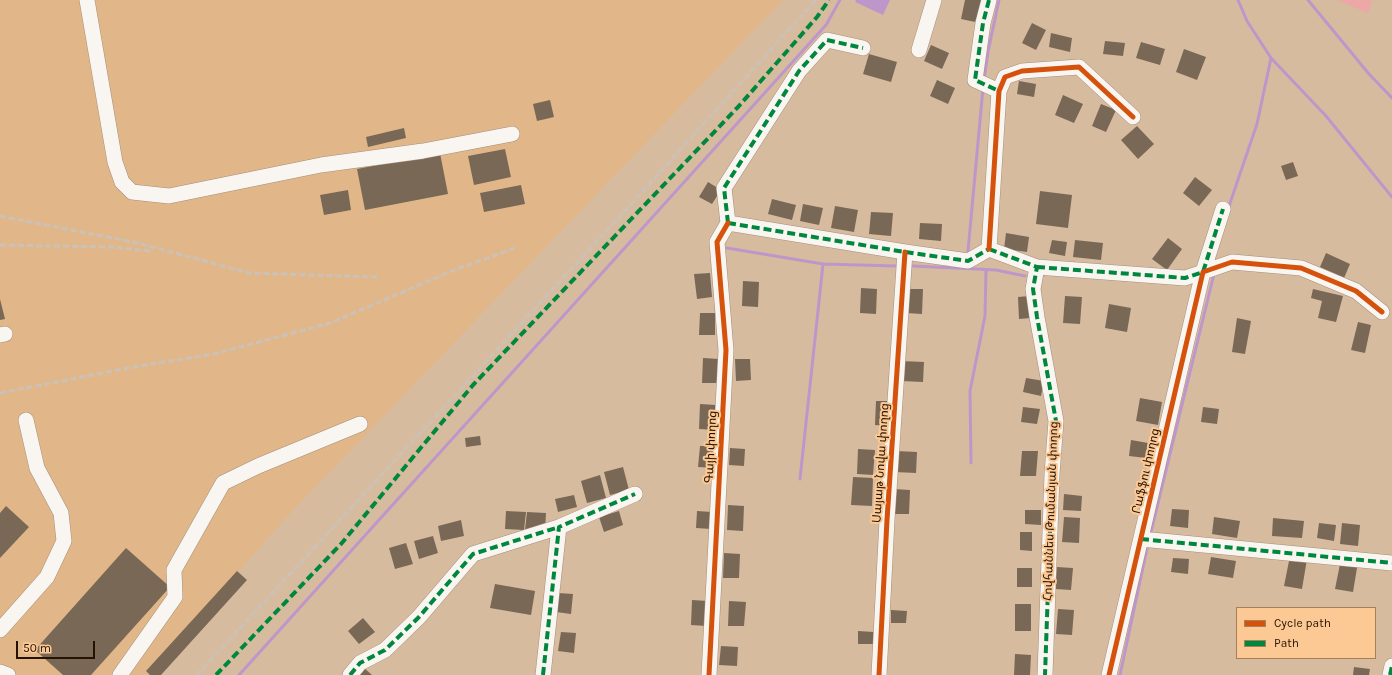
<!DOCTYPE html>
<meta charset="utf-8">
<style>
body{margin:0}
#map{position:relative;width:1392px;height:675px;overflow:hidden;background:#d7bb9f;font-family:Karla,sans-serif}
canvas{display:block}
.legend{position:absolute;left:1236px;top:607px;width:140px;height:52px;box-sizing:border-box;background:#fcc995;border:1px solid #a6805a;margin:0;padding:5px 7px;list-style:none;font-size:12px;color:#251301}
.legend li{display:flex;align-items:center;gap:8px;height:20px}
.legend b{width:20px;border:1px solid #a6805a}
.scale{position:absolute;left:16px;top:641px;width:79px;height:18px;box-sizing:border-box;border:2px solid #251301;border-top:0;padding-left:5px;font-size:12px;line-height:14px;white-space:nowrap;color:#251301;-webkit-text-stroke:3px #fcc995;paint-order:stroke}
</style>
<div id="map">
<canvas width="1392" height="675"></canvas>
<ul class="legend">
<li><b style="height:5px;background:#d4520b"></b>Cycle path</li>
<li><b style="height:5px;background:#00873e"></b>Path</li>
</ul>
<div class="scale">50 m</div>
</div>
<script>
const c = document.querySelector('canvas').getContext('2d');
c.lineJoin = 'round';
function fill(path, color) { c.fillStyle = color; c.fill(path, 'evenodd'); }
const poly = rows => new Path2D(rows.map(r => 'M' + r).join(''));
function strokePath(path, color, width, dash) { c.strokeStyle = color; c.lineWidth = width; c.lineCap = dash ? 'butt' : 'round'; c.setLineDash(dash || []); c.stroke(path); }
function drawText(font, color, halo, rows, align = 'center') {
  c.font = font + ' Karla,"Noto Sans Armenian",sans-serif'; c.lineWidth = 4; c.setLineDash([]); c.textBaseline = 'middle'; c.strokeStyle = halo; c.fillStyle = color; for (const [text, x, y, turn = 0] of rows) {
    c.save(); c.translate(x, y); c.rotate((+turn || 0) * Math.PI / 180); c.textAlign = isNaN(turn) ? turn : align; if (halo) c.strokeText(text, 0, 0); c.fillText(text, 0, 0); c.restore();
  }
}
fill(poly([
 [0,0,783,0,284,520,148,675,0,675]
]), '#e1b78a');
fill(poly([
 [1337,0,1372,0,1368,13]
]), '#eca7a6');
fill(poly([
 [856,0,890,0,883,15,855,2]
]), '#be97ca');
strokePath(poly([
 [1238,0,1247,21,1271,58,1326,116,1392,197],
 [1308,0,1369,74,1392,98],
 [984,80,988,52,999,0],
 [1228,209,1257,124,1271,58],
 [727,248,823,264,897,266],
 [968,251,983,88],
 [913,266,996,270,1025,276],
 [971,463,970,391,985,316,986,270],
 [800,479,823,264],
 [1150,536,1214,274],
 [239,675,826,25,840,0],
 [1120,675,1148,544]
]), '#be97ca', 3);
fill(poly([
 [965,0,985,0,980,23,961,19],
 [1032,23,1046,30,1036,50,1022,43],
 [1051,33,1072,38,1070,52,1049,47],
 [1105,41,1125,43,1123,56,1103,54],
 [1141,42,1165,49,1160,65,1136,58],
 [931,45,949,53,942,69,924,61],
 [1184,49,1206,57,1197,80,1176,72],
 [869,54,897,62,891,82,863,74],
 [937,80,955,88,948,104,930,96],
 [1019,81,1036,84,1034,97,1017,94],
 [1063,95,1083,104,1074,123,1055,115],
 [550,100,554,117,537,121,533,104],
 [1101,104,1116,110,1106,132,1092,126],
 [1137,126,1154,144,1138,159,1121,140],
 [404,128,406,138,368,147,366,137],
 [505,149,511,177,474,185,468,156],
 [440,153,448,194,365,210,357,169],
 [1293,162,1298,176,1286,180,1281,166],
 [1195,177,1212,190,1199,206,1183,193],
 [708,182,721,190,712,204,699,197],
 [521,185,525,204,484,212,480,193],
 [348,190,351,210,324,215,320,195],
 [1040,191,1072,195,1068,228,1036,224],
 [772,199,796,205,792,220,768,214],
 [803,204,823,208,819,225,800,221],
 [835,206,858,210,854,232,831,228],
 [871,212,893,213,891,236,869,234],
 [920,223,942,224,941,241,919,239],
 [1006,233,1029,237,1027,252,1004,249],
 [1168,238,1182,249,1167,270,1152,259],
 [1052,240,1067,242,1065,256,1049,253],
 [1075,240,1103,243,1101,260,1073,257],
 [1326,253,1350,264,1344,278,1320,267],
 [710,273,712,297,697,299,694,274],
 [743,281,759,282,758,307,742,306],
 [861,288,877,289,876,314,860,313],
 [907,289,923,289,922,314,906,313],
 [1313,289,1343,296,1336,322,1318,318,1322,301,1311,298],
 [1030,296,1031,318,1019,319,1018,297],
 [1065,296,1082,297,1080,324,1063,323],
 [0,299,5,319,0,320],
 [1109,304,1131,308,1127,332,1105,328],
 [700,313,715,313,715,335,699,335],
 [1237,318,1251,321,1245,354,1232,352],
 [1358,322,1371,325,1365,353,1351,350],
 [703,358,719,359,718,383,702,383],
 [735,359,750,359,751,380,736,381],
 [901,361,924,362,923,382,901,381],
 [1026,378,1044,381,1041,396,1023,392],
 [1140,398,1162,402,1158,425,1136,421],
 [876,401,888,401,887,426,875,425],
 [700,404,716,405,715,430,699,429],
 [1023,407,1040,409,1037,424,1021,422],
 [1203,407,1219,409,1217,424,1201,422],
 [480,436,481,445,466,447,465,438],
 [1131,440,1148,443,1146,458,1129,456],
 [700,446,715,446,714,468,698,467],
 [730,448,745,449,744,466,729,465],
 [858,449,875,450,873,475,857,474],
 [896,451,917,452,916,473,895,472],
 [1022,451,1038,451,1036,476,1020,476],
 [623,467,629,490,610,495,604,472],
 [600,475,606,498,587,503,581,481],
 [853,477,873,478,872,506,851,505],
 [894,489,910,490,909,514,893,514],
 [1064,494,1082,496,1081,511,1063,510],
 [574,495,577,507,558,512,555,499],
 [728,505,744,506,743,531,727,530],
 [6,506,29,527,0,558,0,513],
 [1172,509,1189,510,1188,528,1170,526],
 [1025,510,1041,510,1041,525,1025,524],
 [506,511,526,512,524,530,505,529],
 [619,511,623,525,604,532,599,517],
 [697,511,712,512,711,529,696,528],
 [527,512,546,513,545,531,525,530],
 [1064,517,1080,518,1079,543,1062,542],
 [1214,517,1240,521,1237,538,1212,534],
 [1273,518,1304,521,1302,538,1272,536],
 [461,520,464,536,441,541,438,526],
 [1319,523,1336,525,1334,541,1317,538],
 [1342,523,1360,525,1358,546,1340,544],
 [1020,532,1032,532,1032,551,1020,550],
 [433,536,438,553,419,559,414,541],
 [406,543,413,564,395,569,389,548],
 [126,548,170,587,91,675,63,675,35,650],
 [724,553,740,554,739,578,723,578],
 [1290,556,1307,559,1302,589,1284,586],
 [1211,557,1236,561,1233,578,1208,574],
 [1173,558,1189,559,1188,574,1171,572],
 [1341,559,1358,562,1353,592,1335,589],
 [1057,567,1073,568,1071,590,1055,589],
 [1017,568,1032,568,1032,587,1017,587],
 [237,571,247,580,161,675,150,675,146,671],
 [495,584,535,591,531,615,490,608],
 [558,593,573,594,571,614,556,612],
 [692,600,708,601,707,626,691,625],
 [729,601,746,602,744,626,728,626],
 [1015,604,1031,604,1031,631,1015,631],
 [1058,609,1074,610,1072,635,1056,634],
 [891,610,907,611,906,623,891,623],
 [363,618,375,632,359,644,348,631],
 [858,631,874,632,873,644,858,644],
 [561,632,576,633,574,653,558,651],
 [721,646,738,647,737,666,719,665],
 [1015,654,1031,655,1030,675,1014,675],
 [363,667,372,675,356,675],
 [1354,667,1370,669,1369,675,1353,675]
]), '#796856');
const minor = poly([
 [87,0,115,162,122,182,132,192,169,196,321,165,423,151,512,134],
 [989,0,983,23,975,80,999,91],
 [919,50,934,0],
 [728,223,905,252,968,261,989,249],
 [728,223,724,188,799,71,827,40,863,48],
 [989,249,1037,267,1033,289,1037,317,1056,421,1052,474,1045,675],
 [989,249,999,91,1005,77,1022,71,1079,67,1133,117],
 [1037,267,1185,278,1203,272,1223,209],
 [0,335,5,334],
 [1141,539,1392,563],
 [0,630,47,577,64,541,61,513,37,468,26,420],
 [0,672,8,675],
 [120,675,175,597,174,570,223,483,258,466,360,424],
 [350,675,360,663,385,650,419,617,473,554,559,527],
 [543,675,559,527,635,494],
 [709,675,726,350,717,242,728,223],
 [879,675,887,520,905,252],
 [1109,675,1203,272,1232,262,1301,268,1356,291,1382,312],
 [1390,675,1392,666]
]);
strokePath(minor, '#a48e78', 16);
strokePath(minor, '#f9f5f1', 15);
strokePath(poly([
 [0,216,138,243,249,273,377,277],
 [0,245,112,247,150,251],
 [0,393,133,367,214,354,330,323,452,271,515,248],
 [197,675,622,214,816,0]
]), '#cac2b9', 3, [6, 3]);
strokePath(poly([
 [989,0,983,23,975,80,999,91],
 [728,223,905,252,968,261,989,249],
 [728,223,724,188,799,71,827,40,863,48],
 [989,249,1037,267,1033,289,1037,317,1056,421,1052,474,1045,675],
 [1037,267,1185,278,1203,272,1223,209],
 [1141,539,1392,563],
 [216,675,341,544,473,385,738,107,817,17,829,0],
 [350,675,360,663,385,650,419,617,473,554,559,527],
 [543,675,559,527,635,494],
 [1390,675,1392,666]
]), '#00873e', 4, [8, 4]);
strokePath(poly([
 [989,249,999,91,1005,77,1022,71,1079,67,1133,117],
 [709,675,726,350,717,242,728,223],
 [879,675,887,520,905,252],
 [1109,675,1203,272,1232,262,1301,268,1356,291,1382,312]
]), '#d4520b', 5);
drawText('12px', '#251301', '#fcc995', [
 ["Գայի փողոց",711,447,-87],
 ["Սայաթ Նովա փողոց",881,463,-86],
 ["Րաֆֆու փողոց",1146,471,-77],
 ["Հովհաննես Թումանյան փողոց",1051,511,-88]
]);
</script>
